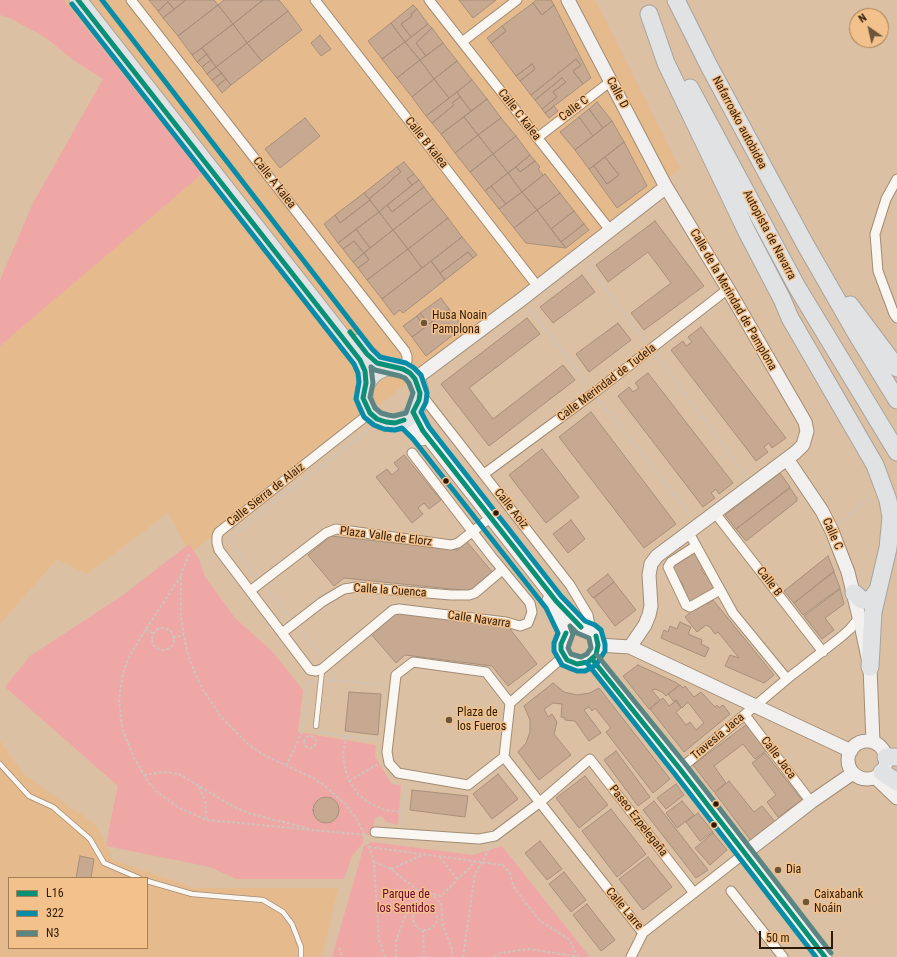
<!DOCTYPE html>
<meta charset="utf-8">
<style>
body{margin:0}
#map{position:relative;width:897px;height:957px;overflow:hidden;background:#dcc0a3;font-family:"Roboto Condensed",sans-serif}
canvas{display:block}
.legend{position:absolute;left:8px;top:877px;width:140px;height:72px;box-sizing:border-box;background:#f3c18c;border:1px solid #a47f56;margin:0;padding:5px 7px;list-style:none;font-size:12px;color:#2e1b06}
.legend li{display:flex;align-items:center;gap:8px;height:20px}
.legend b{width:20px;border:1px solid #a47f56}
.north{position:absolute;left:849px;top:8px;width:40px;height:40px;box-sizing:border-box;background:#f3c18c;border:1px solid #a47f56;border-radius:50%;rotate:326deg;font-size:11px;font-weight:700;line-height:16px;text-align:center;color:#2e1b06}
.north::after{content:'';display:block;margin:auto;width:14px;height:18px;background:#6b553d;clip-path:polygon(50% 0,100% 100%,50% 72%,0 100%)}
.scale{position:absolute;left:759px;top:931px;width:74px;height:18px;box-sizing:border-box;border:2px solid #2e1b06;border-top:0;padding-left:5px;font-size:12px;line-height:14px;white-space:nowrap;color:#2e1b06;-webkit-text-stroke:3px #f3c18c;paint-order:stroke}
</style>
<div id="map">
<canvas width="897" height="957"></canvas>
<ul class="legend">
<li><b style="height:5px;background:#099177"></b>L16</li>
<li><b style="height:5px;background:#098da6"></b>322</li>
<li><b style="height:5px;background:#5b8583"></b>N3</li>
</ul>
<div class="north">N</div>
<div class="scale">50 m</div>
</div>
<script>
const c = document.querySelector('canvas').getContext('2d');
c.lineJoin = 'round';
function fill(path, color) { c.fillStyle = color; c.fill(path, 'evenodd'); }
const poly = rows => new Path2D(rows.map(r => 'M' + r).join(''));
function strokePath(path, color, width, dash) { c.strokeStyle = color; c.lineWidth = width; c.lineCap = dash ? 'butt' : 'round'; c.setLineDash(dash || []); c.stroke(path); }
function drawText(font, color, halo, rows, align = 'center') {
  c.font = font + ' "Roboto Condensed",sans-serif'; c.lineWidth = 3; c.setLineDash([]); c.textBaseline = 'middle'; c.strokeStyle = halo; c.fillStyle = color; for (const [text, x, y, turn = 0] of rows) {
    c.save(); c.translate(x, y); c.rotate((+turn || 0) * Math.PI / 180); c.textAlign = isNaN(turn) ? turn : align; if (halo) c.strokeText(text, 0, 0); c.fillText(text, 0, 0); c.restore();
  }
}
fill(poly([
 [64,0,595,0,680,169,189,554,169,512,87,574,57,559,0,624,0,346,202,174],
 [0,741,24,775,96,825,113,860,195,888,338,888,322,957,0,957],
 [9,878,147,878,147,948,9,948]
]), '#e5ba8c');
fill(poly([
 [0,0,64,0,202,174,0,346,0,280,33,203,103,79,73,60,46,38,12,19,0,15],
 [189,544,200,561,204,575,235,618,272,651,303,690,298,732,376,745,375,757,392,784,401,785,398,825,386,822,382,816,375,818,372,836,364,834,363,843,352,856,344,879,236,879,210,867,106,846,113,808,118,786,5,687,30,656,123,595],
 [372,842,473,855,502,846,589,956,585,957,332,957,364,846]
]), '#efa7a6');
const building = poly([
 [149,0,186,0,174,9,168,2,158,11,149,0],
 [186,0,214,0,218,5,178,36,163,18,186,0],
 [224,0,263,0,233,24,218,5,224,0],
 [263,0,279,0,288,11,247,43,233,24,263,0],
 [459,0,496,0,473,18,459,0],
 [536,0,551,0,554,5,542,15,533,3,536,0],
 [168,2,174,9,163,18,158,11,168,2],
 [533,3,542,15,554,5,591,78,583,84,573,71,581,65,576,59,531,95,520,81,535,69,532,64,516,76,491,43,506,31,502,26,533,3],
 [218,5,233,24,192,55,178,36,218,5],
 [413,5,417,9,411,14,412,16,401,24,411,37,405,42,391,23,413,5],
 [417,9,428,24,411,37,401,24,412,16,411,14,417,9],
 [288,11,302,30,262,61,247,43,288,11],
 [391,23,405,42,382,59,368,41,391,23],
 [233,24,247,43,216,67,202,48,233,24],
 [428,24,432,28,416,43,426,56,420,60,405,42,428,24],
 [502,26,506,31,491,43,487,38,502,26],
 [432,28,443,43,426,56,416,43,432,28],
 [320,35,331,49,321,56,311,43,320,35],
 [405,42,420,60,397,78,382,59,405,42],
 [247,43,262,61,231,85,216,67,247,43],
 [443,43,457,61,434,79,420,60,443,43],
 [202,48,207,54,197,62,192,55,202,48],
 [207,54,211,60,202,67,197,62,207,54],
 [576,59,581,65,573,71,583,84,545,113,542,109,557,97,553,92,566,82,562,78,535,100,531,95,576,59],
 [211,60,216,67,207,74,202,67,211,60],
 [420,60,434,79,412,97,397,78,420,60],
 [457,61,472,80,449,98,434,79,457,61],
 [532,64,535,69,520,81,516,76,532,64],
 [216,67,222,73,212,80,207,74,216,67],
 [222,73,226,79,217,86,212,80,222,73],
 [562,78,566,82,553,92,557,97,542,109,535,100,562,78],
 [226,79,231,85,222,93,217,86,226,79],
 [434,79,449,98,426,116,412,97,434,79],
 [472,80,487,99,471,111,457,92,472,80],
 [457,92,460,97,452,103,454,105,432,123,426,116,457,92],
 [460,97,471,111,441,134,432,123,454,105,452,103,460,97],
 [487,99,501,118,478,135,464,117,487,99],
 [597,102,612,121,603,128,589,109,597,102],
 [554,106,558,111,549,118,545,113,554,106],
 [589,109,603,128,593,136,579,117,589,109],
 [464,117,478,135,455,153,441,134,464,117],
 [579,117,593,136,575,150,560,132,579,117],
 [305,118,320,136,280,168,265,149,305,118],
 [501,118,516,136,493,154,478,135,501,118],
 [612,121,624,142,589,169,575,150,612,121],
 [478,135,493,154,470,172,455,153,478,135],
 [516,136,530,155,508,173,493,154,516,136],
 [624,142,647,186,617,208,589,169,594,166,607,184,619,175,605,157,624,142],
 [493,154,508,173,485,191,470,172,493,154],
 [530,155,535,161,520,172,516,167,530,155],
 [605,157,619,175,607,184,594,166,605,157],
 [535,161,540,167,538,169,543,175,522,192,508,173,516,167,520,172,535,161],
 [404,162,414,174,407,179,412,185,379,212,369,199,392,180,392,179,401,172,397,167,404,162],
 [397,167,401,172,392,179,392,180,369,199,364,193,397,167],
 [508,173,522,192,506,204,491,186,508,173],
 [414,174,419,180,412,185,407,179,414,174],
 [545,174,560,193,537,210,522,192,545,174],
 [419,180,424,187,392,212,387,205,419,180],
 [491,186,506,204,499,209,485,191,491,186],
 [424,187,433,199,393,230,379,212,387,205,392,212,424,187],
 [522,192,537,210,514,228,499,209,522,192],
 [364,193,370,200,340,223,335,215,364,193],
 [560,193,574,211,551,229,537,210,560,193],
 [433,199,448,218,408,249,393,230,433,199],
 [370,200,379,212,338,243,324,224,335,215,340,223,370,200],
 [537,210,561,242,566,248,526,243,514,228,537,210],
 [574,211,584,224,561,242,551,229,574,211],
 [379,212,393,230,370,248,356,229,379,212],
 [448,218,462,237,422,268,408,249,448,218],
 [655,221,704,286,644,330,631,313,671,283,648,252,608,282,596,265,655,221],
 [584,224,589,230,566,248,561,242,584,224],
 [356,229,370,248,364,253,354,241,343,249,338,243,356,229],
 [393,230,408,249,367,280,358,268,369,260,364,253,393,230],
 [462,237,477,255,473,258,468,252,440,273,431,261,462,237],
 [354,241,364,253,353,262,343,249,354,241],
 [408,249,422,268,382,299,367,280,408,249],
 [468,252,473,258,445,280,440,273,468,252],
 [364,253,369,260,358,268,353,262,364,253],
 [431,261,445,280,403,313,400,310,394,315,382,299,431,261],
 [582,275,595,292,553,323,540,307,582,275],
 [441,298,449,309,429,324,420,313,441,298],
 [449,309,463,327,426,356,412,337,427,326,424,323,422,324,417,316,420,313,429,324,449,309],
 [417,316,422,324,424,323,427,326,412,337,403,326,417,316],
 [527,318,540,334,469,388,493,419,563,365,575,380,489,446,441,384,527,318],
 [618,323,631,340,589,372,576,354,618,323],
 [701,327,786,438,772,448,769,443,764,447,768,452,756,461,671,350,683,341,686,346,692,342,688,337,701,327],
 [648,373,733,483,719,494,716,489,711,493,715,498,703,507,618,396,629,387,633,392,639,388,635,383,648,373],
 [591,412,676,524,644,548,559,437,591,412],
 [542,449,579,497,546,523,509,475,542,449],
 [404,455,441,500,429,509,424,503,418,508,423,514,412,523,376,477,387,469,392,475,399,469,394,463,404,455],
 [780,473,790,487,736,529,725,515,780,473],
 [790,488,797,498,797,501,746,541,736,529,790,488],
 [571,520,585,539,568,553,553,534,571,520],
 [331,536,458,550,467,542,493,573,471,591,344,578,334,586,308,555,331,536],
 [695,553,705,567,701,569,705,575,708,573,715,588,690,602,687,597,686,598,681,589,684,587,681,581,677,583,671,567,691,554,695,553],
 [828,556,834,571,794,603,784,591,828,556],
 [834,572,840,588,803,615,794,603,834,572],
 [608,574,614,582,593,598,587,590,608,574],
 [614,582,636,610,615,626,594,598,614,582],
 [840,589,844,604,825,618,834,630,822,639,804,616,840,589],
 [713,600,774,675,764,683,725,666,730,655,739,658,718,632,715,634,710,627,706,625,697,632,685,617,700,605,701,607,707,603,708,604,713,600],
 [396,612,507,625,537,664,508,686,492,666,405,655,396,663,371,634,396,612],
 [680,622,691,627,688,634,702,640,701,644,709,648,705,657,661,638,664,630,668,632,670,626,677,629,680,622],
 [638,665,677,683,679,685,666,696,662,692,655,689,652,690,660,700,649,709,623,676,638,665],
 [553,683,564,692,577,695,590,693,599,688,670,779,653,793,606,732,611,728,595,708,592,711,589,707,584,710,601,733,589,741,575,721,565,720,565,718,561,717,562,704,553,703,544,709,548,717,552,714,557,722,554,734,571,755,539,780,518,752,526,743,530,732,530,720,524,706,553,683],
 [680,685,683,688,685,686,694,697,701,692,715,707,717,705,719,708,723,705,730,714,684,752,650,709,663,698,669,706,676,701,681,708,676,712,686,725,690,722,696,730,704,723,688,702,682,708,676,700,674,702,668,694,680,685],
 [349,692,381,694,378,735,345,731,349,692],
 [747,724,767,750,755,759,743,744,714,766,726,783,714,792,693,765,747,724],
 [616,751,650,797,638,806,604,760,616,751],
 [765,753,802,800,778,817,767,802,776,795,752,763,765,753],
 [498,774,518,799,492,819,473,794,498,774],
 [585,776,608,805,579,828,556,798,585,776],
 [729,781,754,812,762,806,776,823,752,842,715,793,729,781],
 [676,784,684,795,666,809,657,798,676,784],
 [412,790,468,796,465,817,410,810,412,790],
 '313 810a13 13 0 1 1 26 0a13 13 0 1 1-26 0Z',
 [654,801,708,870,696,878,643,810,654,801],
 [682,801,694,815,677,828,666,813,682,801],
 [611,809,646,854,617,877,582,831,611,809],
 [698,813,713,832,700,841,686,822,698,813],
 [713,833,727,850,710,865,695,848,713,833],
 [540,841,562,869,547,880,525,853,540,841],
 [80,856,94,859,91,878,76,878,80,856],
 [648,857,672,887,643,910,619,879,648,857],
 [564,872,586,900,571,912,549,884,564,872],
 [587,904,615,940,601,951,573,915,587,904]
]);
fill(building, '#c7a992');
strokePath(building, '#a78f7c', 1);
const lane = poly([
 [316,726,322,670],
 [0,764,29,796,53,807,90,839,104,863,139,878],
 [147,881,192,894,263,900,283,912,292,924,301,947,301,957]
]);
const street = poly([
 [131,0,405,351,407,356,407,361,403,369],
 [315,0,538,287],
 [429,0,610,230],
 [462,42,517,0],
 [537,138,611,81],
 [897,179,886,199,875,234,878,271,894,314,897,318],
 [420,393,570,585,588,615,591,631],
 [370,413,219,532,217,536,217,543,219,550,310,670,316,671,322,669,393,610,399,609,506,622,520,626,528,623,532,612,530,603,492,557,412,453],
 [484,474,594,393,728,289],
 [715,513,823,652],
 [689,533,733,613,787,679],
 [696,546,671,562,668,567,686,605,690,607,720,590],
 [250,591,326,533,336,529,451,545,458,543,486,521],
 [282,633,322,602,344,589,357,587,451,595,469,595,475,593,502,570],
 [564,656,510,703,504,757,643,933],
 [745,715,811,802],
 [504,757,468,785,398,773,389,763,387,752,396,675,413,662,486,672,510,703],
 [680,769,787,679,841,637,850,629,860,617],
 [375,832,479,839,495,836,539,803,590,759,694,893],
 [731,891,783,957],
 [631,957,643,933,745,853]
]);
const secondary = poly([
 [568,0,666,187,728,289,805,422,807,431,803,445,796,452,657,556,651,564,649,575,651,606,649,615,645,625,630,647],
 [415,379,522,299,666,187],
 [413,412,423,431,556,601,581,627],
 [404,420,422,439],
 [787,459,822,511,832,531,848,572,861,625,870,667,873,742],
 [549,600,566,633],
 '560 646a19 19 0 1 1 38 0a19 19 0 1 1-38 0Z',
 [598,645,630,647,851,751],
 [592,659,680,769,825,957],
 '848 760a19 19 0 1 1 38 0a19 19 0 1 1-38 0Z',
 [876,778,897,798],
 [745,853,811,802,853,773]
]);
const highway = poly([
 [78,0,360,360,365,371,366,383],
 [676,0,709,66,805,244,856,333,897,400],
 [649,14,666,63,747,232,782,299,790,318,875,465,888,500,891,517,888,548,873,612,870,667],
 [690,88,797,287,897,452],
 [850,305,897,368],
 [358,343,367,354,377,363,388,367],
 '364 395a28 28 0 1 1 56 0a28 28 0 1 1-56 0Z',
 [854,593,862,600,868,600,873,597,877,591],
 [886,757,897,757],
 [882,772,897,782]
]);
strokePath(lane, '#a18c75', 6);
strokePath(street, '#a18c75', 11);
strokePath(secondary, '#a18c75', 15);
strokePath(highway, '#a9a29a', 19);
strokePath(poly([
 [591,259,592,261,591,270,646,342],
 [529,308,588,385],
 [656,355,747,477],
 [599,400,692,517],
 [840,523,869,497],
 [189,554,181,575,181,617,184,636,188,655,195,673,203,690,221,717,248,744,262,754,313,778,324,785,346,805,356,818,365,835,374,862,379,940,385,957],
 [181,576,146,629,130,655,124,669,121,684,119,699,122,728,133,756,147,780,156,791,179,808,207,820,366,835],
 [257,576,230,542,231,536,371,428],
 [267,589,290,616],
 '152 639a11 11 0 1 1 22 0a11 11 0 1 1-22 0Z',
 [146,629,154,634],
 [300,629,322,657],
 [173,638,184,635],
 [332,672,335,680],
 [327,682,335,680,386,685],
 [318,732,379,740],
 '304 742a6 6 0 1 1 12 0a6 6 0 1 1-12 0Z',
 [346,736,343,754,345,768,349,781,359,795,371,804,385,810,403,812],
 [286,766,299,739,303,726,307,683,309,681,315,682],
 [144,775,164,772,179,774,234,807,251,814,311,829],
 [349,781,380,763],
 [199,787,205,801,207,820],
 [401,825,406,784],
 [369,847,503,865,510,873,513,886,539,920,570,940,577,956],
 [440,857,458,880],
 [374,862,391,869,422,894,429,893,441,896,475,862],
 [391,869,423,855],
 [430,893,441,903,443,926,452,949,452,957],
 '413 918a12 12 0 1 1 24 0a12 12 0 1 1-24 0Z',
 [423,930,424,956],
 [339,948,343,957],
 [396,957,396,941,406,914,422,894],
 [420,957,428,957],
 [463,957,475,873,482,863,491,845],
 [494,957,500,953,529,949,582,957]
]), '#cdc4bb', 2, [3, 2]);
strokePath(lane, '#faf6f1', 4.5);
strokePath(street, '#faf6f1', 9);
strokePath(secondary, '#f2f0ee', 13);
strokePath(highway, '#e0e2e4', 17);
strokePath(poly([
 [78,0,360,360,365,371,366,383,363,398,370,413,377,419,386,422,395,423,404,420],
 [350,332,367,354,377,363,403,369,410,373,415,379,420,393,419,400,413,412],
 [413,412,423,431,556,601,581,627],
 [566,633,561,644,561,650,567,660,577,664,588,662,596,655,598,645,596,636],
 [592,659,680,769,825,957]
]), '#099177', 5);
strokePath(poly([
 [72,4,354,364,358,373,359,382,356,399,364,417,374,425,384,429,395,430,402,428,413,439,546,608,558,633,554,643,554,651,562,665,577,671,585,671,596,665,605,651,605,644,601,630,595,625,585,621,561,596,429,427,421,412,426,402,427,393,421,375,414,368,406,363,380,357,372,349,102,0],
 [587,663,674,773,816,957]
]), '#098da6', 5);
strokePath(poly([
 [371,367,375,370,400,376,405,378,409,383,413,393,406,413,394,416,388,415,381,413,375,408,370,397,373,383,371,367],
 [570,626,577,633,589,638,591,648,587,654,581,657,571,654,568,648,573,634,570,626],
 [597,655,686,765,831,953]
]), '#5b8583', 5);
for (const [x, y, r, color] of [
 [424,323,4,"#6b553d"],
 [446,481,3.5,"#2e1b06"],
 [496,513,3.5,"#2e1b06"],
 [449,720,4,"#6b553d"],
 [716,804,3.5,"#2e1b06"],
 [714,825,3.5,"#2e1b06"],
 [778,870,4,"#6b553d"],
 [806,902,4,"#6b553d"]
]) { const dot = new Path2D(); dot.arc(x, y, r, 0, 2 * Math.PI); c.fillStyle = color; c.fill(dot); strokePath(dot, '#f3c18c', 1.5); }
drawText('12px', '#2e1b06', '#f3c18c', [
 ["Calle D",617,93,62],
 ["Calle C",574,109,-37],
 ["Calle C kalea",519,115,52],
 ["Nafarroako autobidea",739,123,62],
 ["Calle B kalea",426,143,52],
 ["Calle A kalea",274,183,52],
 ["Autopista de Navarra",769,235,62],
 ["Calle de la Merindad de Pamplona",733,300,60],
 ["Calle Merindad de Tudela",607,383,-37],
 ["Calle Sierra de Alaiz",266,495,-38],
 ["Calle Aoiz",511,509,52],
 ["Calle C",832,534,66],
 ["Plaza Valle de Elorz",386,537,7],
 ["Calle B",769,582,52],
 ["Calle la Cuenca",390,591,4],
 ["Calle Navarra",479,620,8],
 ["Travesía Jaca",718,737,-40],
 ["Calle Jaca",778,758,53],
 ["Paseo Ezpelegaña",638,821,52],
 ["Calle Larre",624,909,50]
]);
drawText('12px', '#2e1b06', '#f3c18c', [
 ["Husa Noain",432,316],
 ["Pamplona",432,330],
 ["Plaza de",457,713],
 ["los Fueros",457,727],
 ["Dia",786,870],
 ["Caixabank",814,895],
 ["Noáin",814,909]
], 'left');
drawText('12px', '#6c042c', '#f3c18c', [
 ["Parque de",406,895],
 ["los Sentidos",406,909]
]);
</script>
